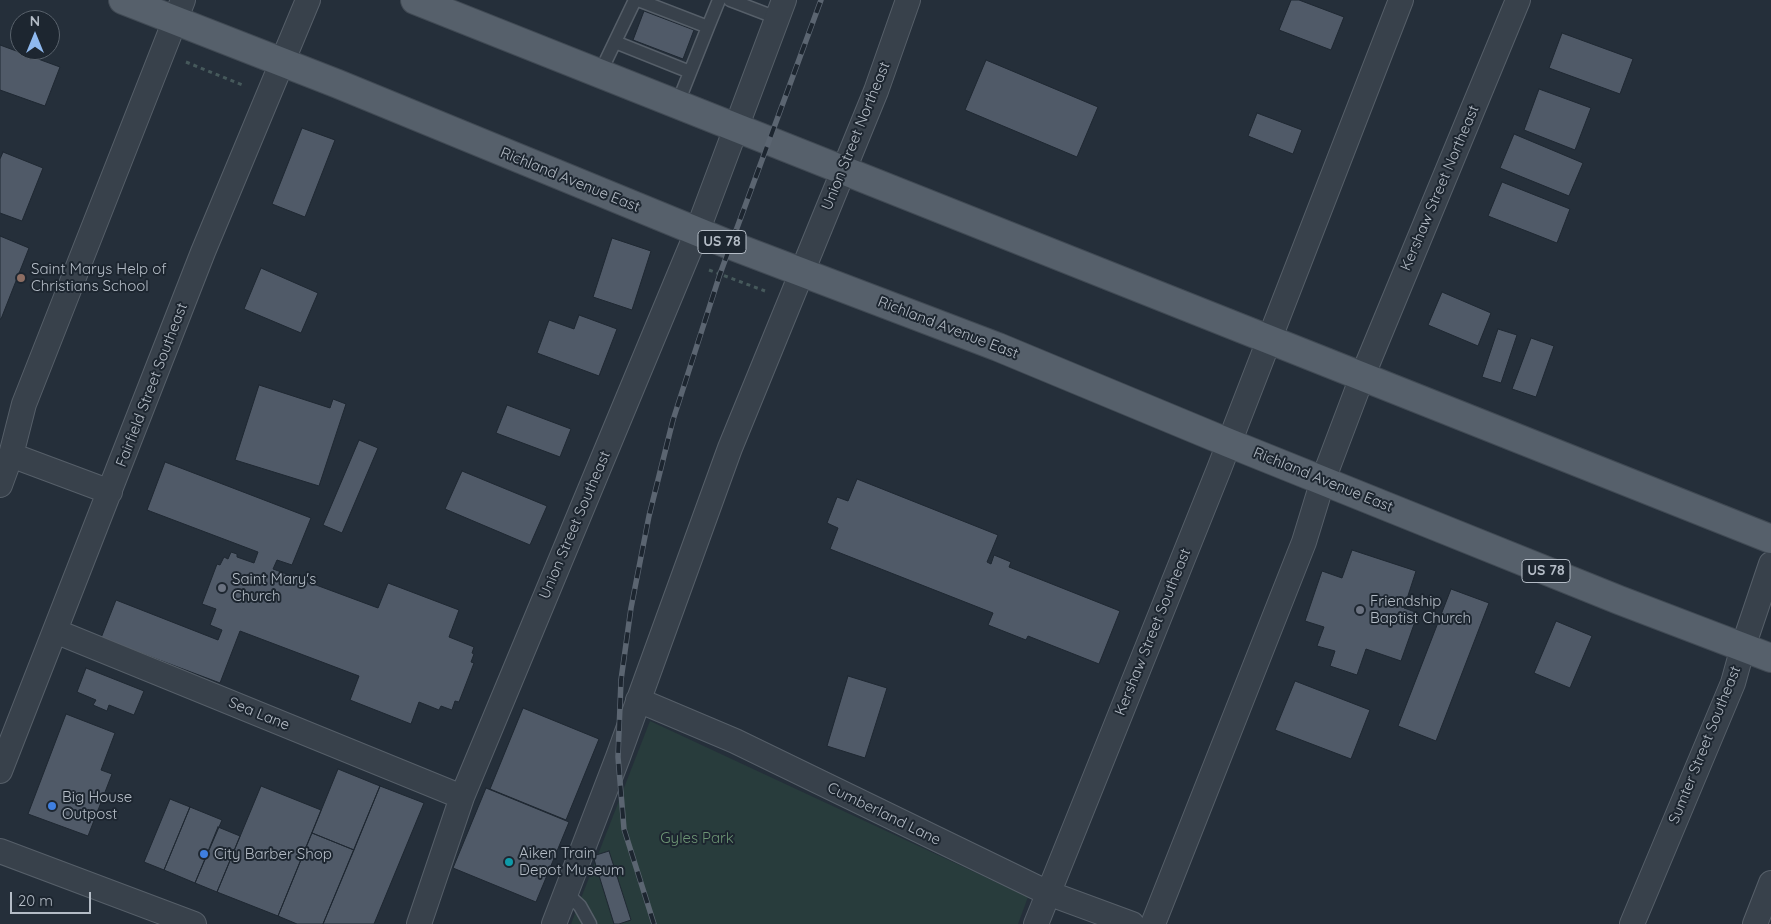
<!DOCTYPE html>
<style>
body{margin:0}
#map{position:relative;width:1771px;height:924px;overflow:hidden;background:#252f3a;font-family:Quicksand,sans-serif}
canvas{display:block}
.north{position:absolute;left:10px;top:10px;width:50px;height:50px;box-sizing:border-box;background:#1d2630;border:1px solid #59626c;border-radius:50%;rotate:0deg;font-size:14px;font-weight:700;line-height:20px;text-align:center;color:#b4bcc6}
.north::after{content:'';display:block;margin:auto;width:18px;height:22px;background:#8fb9ef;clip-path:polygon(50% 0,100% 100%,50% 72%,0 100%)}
.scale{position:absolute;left:10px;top:892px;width:81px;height:22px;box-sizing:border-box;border:2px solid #b4bcc6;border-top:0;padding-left:6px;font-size:15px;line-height:18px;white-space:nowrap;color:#b4bcc6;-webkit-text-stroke:4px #1d2630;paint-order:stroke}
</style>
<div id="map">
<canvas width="1771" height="924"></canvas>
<div class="north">N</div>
<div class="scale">20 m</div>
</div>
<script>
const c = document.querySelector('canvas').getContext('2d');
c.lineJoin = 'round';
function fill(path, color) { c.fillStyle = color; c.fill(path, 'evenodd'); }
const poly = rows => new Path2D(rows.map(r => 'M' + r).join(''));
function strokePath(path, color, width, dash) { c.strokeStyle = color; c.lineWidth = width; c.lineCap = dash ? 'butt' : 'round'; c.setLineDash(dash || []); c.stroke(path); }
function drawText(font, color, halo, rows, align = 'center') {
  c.font = font + ' Quicksand,sans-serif'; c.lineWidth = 4; c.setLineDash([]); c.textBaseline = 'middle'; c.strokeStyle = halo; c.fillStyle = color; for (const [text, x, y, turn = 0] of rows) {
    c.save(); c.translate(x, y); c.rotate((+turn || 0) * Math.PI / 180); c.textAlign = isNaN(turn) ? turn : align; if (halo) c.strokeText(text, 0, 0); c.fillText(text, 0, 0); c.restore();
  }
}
fill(poly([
 [650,721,1028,897,1018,924,571,924]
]), '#283c3c');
const building = poly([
 [1291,0,1299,0,1344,17,1331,50,1279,30,1291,0],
 [644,11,694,30,683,59,633,40,644,11],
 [1562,33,1633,59,1620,94,1549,68,1562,33],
 [0,45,60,67,45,106,0,90,0,45],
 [986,60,1098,107,1077,157,965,110,986,60],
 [1539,89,1591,108,1575,150,1524,130,1539,89],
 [1257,113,1302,130,1293,154,1248,136,1257,113],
 [302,128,335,140,305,217,272,204,302,128],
 [1514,134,1583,163,1569,196,1500,168,1514,134],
 [3,152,43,168,22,221,0,213,0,159,3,152],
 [1502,182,1570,209,1557,243,1488,216,1502,182],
 [0,236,29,248,1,319,0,319,0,236],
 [612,238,651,251,632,310,593,297,612,238],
 [261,268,318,293,301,333,244,309,261,268],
 [1442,292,1491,313,1478,346,1428,325,1442,292],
 [579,315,617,329,599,376,537,353,549,320,574,329,579,315],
 [1498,329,1517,335,1501,383,1482,377,1498,329],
 [1531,338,1554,346,1536,397,1512,389,1531,338],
 [259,385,330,408,333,399,346,404,319,486,235,460,259,385],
 [507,405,571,429,560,457,496,433,507,405],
 [359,440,378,448,342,533,323,525,359,440],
 [165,462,311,518,292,565,277,560,273,569,378,608,388,583,459,610,449,637,474,647,472,653,474,654,471,662,474,663,459,702,455,701,452,710,441,706,439,710,419,702,411,724,350,700,359,676,240,631,220,683,101,638,116,600,218,640,222,630,210,625,216,609,202,604,217,564,220,565,224,557,228,559,231,552,237,554,237,557,254,563,258,552,147,510,165,462],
 [462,471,547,506,530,545,445,509,462,471],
 [857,479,998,535,987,562,991,564,994,555,1011,562,1009,567,1120,611,1099,664,1028,636,1026,640,988,625,993,613,830,549,838,528,827,523,837,497,848,501,857,479],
 [1352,550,1416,571,1404,608,1418,613,1401,661,1366,649,1357,675,1330,666,1335,651,1317,646,1324,627,1305,621,1322,571,1342,578,1352,550],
 [1451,589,1489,603,1436,741,1398,726,1451,589],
 [1556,621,1592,636,1570,688,1534,673,1556,621],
 [86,668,144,691,134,715,109,705,107,711,93,705,96,700,77,692,86,668],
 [848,676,887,688,865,758,827,746,848,676],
 [1295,681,1370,710,1351,759,1275,730,1295,681],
 [523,708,599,739,566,820,490,789,523,708],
 [66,714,115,733,101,770,112,774,88,836,28,814,66,714],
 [338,769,380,786,354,850,312,833,338,769],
 [261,786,321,810,278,916,217,892,261,786],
 [380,786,424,803,374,924,323,924,380,786],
 [486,788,569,822,536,902,453,868,486,788],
 [170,799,190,807,164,870,144,862,170,799],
 [190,807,222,820,195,883,164,870,190,807],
 [218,827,240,836,217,892,195,883,218,827],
 [312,833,354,850,323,924,297,924,278,916,312,833],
 [609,851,631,920,619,924,614,924,593,856,609,851]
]);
fill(building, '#505a68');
strokePath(building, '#1f2832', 1);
const service = poly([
 [638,0,708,27,677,105],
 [730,0,777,18],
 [708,27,719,0],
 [615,42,690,72],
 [600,73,635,0],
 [566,893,580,906,590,924]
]);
const minor = poly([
 [11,455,110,492],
 [0,485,11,455,24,404,183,0],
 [55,631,462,797],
 [638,700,735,741,1048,893,1132,924],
 [0,771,203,252,308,0],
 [0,851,194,924],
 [419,924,462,797,697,232,784,0],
 [554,924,618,757,730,448,876,91,908,0],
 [1036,924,1219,469,1401,0],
 [1153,924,1304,542,1323,480,1362,377,1518,0],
 [1632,924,1733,683,1743,647,1771,564],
 [1755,924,1771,883]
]);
const primary = poly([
 [123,0,338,84,730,245,998,347,1229,443,1619,600,1771,658],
 [415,0,1771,539]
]);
strokePath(service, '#565f69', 15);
strokePath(minor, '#565f69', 26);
strokePath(primary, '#414a54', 30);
strokePath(poly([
 [186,62,245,86],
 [709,270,765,291]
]), '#46595b', 3, [4, 4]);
strokePath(service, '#38414b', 12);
strokePath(minor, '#38414b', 24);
strokePath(primary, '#56606b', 28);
const rail = poly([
 [654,924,624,829,618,757,621,680,631,608,649,516,673,420,720,274,821,0]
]);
strokePath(rail, '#5b6571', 5.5);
strokePath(rail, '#1d2630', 4, [11]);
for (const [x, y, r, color] of [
 [21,278,5,"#8d6e63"],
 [222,588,5,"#6b7280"],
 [1360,610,5,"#6b7280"],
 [52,806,5,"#3f7fe0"],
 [204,854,5,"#3f7fe0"],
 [509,862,5,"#0f9aa8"]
]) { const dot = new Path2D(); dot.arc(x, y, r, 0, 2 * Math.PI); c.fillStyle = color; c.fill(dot); strokePath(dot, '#1d2630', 2); }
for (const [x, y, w] of [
 [722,242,48],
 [1546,571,48]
]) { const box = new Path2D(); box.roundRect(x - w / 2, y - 11.5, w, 23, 4); c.fillStyle = '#1d2630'; c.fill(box); strokePath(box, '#b4bcc6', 1); }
drawText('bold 14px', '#b4bcc6', null, [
 ["US 78",722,242],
 ["US 78",1546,571]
]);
drawText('15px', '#b4bcc6', '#1d2630', [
 ["Union Street Northeast",856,136,-68],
 ["Richland Avenue East",570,180,22],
 ["Kershaw Street Northeast",1440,188,-67],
 ["Richland Avenue East",948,328,21],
 ["Fairfield Street Southeast",152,385,-69],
 ["Richland Avenue East",1323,480,22],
 ["Union Street Southeast",575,525,-67],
 ["Kershaw Street Southeast",1153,632,-68],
 ["Sea Lane",259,714,22],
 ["Sumter Street Southeast",1705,745,-68],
 ["Cumberland Lane",884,814,26]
]);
drawText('15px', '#b4bcc6', '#1d2630', [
 ["Saint Marys Help of",31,269],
 ["Christians School",31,286],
 ["Saint Mary's",232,579],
 ["Church",232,596],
 ["Friendship",1370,601],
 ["Baptist Church",1370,618],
 ["Big House",62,797],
 ["Outpost",62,814],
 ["Aiken Train",519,853],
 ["Depot Museum",519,870],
 ["City Barber Shop",214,854]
], 'left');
drawText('15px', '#6d9574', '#1d2630', [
 ["Gyles Park",697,838]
]);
</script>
